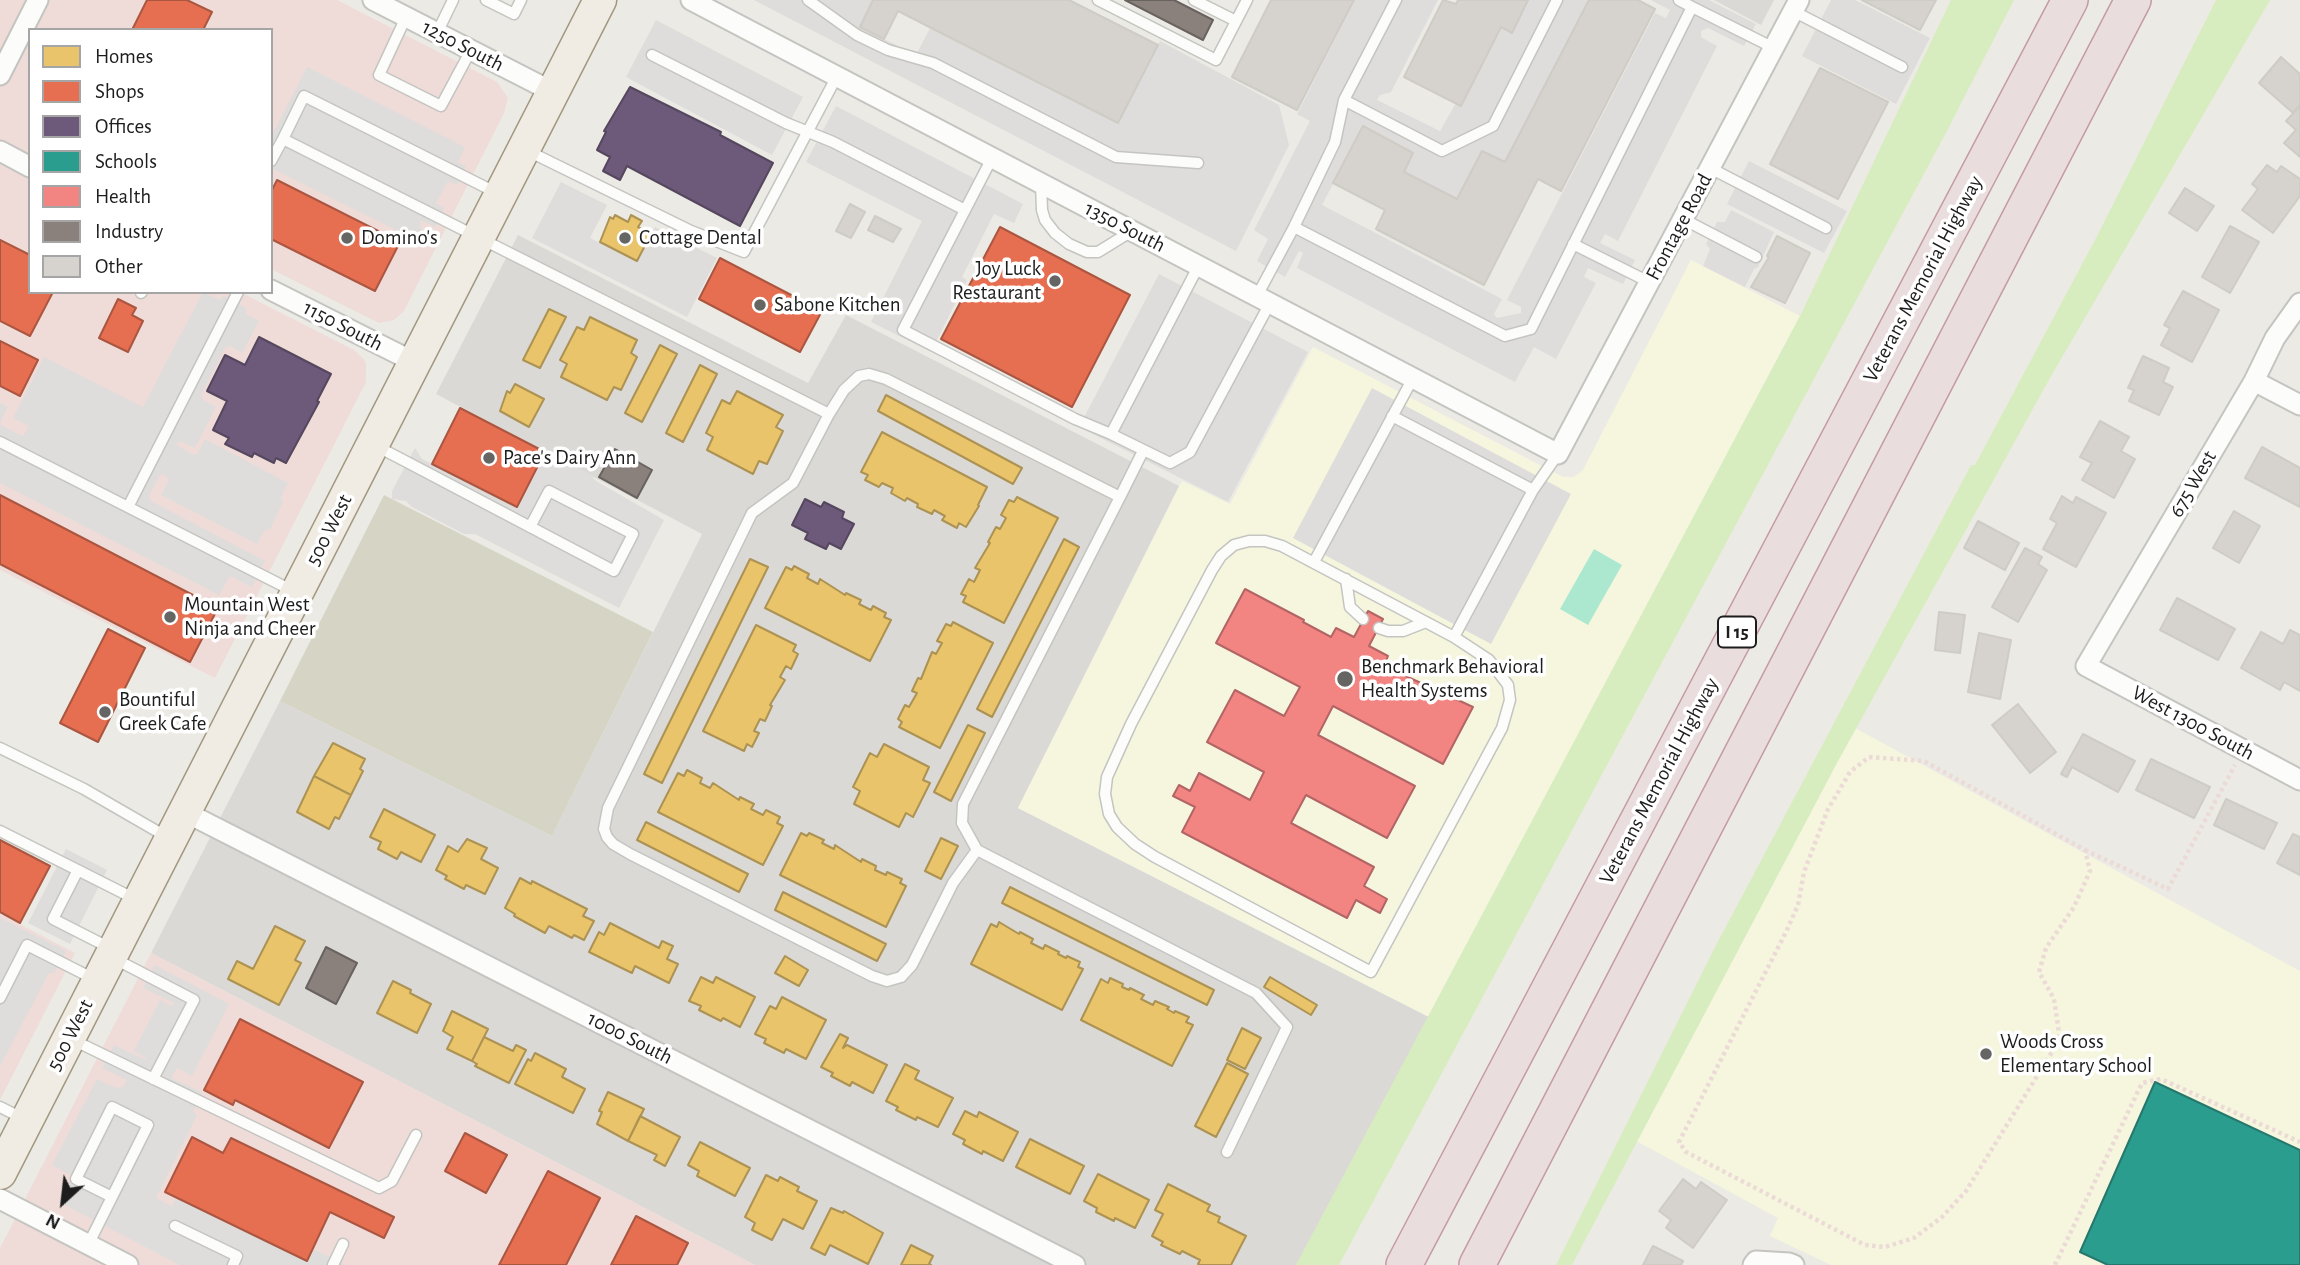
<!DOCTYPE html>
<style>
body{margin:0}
#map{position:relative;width:2300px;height:1265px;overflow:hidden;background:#eceae4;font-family:"Alegreya Sans",sans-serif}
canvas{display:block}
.legend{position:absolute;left:28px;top:28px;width:245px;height:266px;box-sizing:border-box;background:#fff;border:2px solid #a5a5a5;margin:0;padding:9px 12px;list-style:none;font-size:21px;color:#1d1d1d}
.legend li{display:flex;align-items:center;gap:14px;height:35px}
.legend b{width:35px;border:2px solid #a5a5a5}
.north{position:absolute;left:28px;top:1167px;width:70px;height:70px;-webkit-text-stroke:5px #fff;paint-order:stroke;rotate:207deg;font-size:19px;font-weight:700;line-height:28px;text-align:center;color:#1d1d1d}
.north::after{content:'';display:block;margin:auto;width:24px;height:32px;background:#1d1d1d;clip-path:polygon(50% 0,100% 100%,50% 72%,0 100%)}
</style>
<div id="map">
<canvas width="2300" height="1265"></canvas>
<ul class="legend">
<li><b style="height:19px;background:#e9c46a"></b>Homes</li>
<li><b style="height:19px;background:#e76f51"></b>Shops</li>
<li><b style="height:19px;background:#6d597a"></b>Offices</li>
<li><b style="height:19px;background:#2a9d8f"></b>Schools</li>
<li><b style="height:19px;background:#f28482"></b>Health</li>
<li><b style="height:19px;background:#8a817c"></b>Industry</li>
<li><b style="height:19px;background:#d6d3cf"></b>Other</li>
</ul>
<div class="north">N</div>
</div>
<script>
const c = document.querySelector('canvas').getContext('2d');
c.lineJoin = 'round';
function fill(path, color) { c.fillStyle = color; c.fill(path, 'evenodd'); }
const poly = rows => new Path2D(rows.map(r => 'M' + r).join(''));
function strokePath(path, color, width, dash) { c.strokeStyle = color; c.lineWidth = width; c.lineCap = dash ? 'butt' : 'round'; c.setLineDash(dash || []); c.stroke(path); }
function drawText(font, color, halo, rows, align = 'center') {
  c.font = font + ' "Alegreya Sans",sans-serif'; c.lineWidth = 7; c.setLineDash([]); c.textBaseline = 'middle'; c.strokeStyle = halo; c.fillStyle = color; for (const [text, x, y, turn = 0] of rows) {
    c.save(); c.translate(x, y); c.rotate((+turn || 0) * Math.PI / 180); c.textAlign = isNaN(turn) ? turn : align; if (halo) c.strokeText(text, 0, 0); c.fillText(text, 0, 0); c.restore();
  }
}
fill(poly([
 [1714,0,1774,0,1761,25],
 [518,235,808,383,846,315,1179,486,1018,808,1429,1017,1298,1265,755,1265,151,953,280,701,552,836,702,534,436,394]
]), '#dbd9d6');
fill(poly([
 [0,0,337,0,497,82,508,98,504,113,404,311,394,320,379,323,271,269,271,30,30,30,30,292,240,292,354,350,364,359,366,364,366,382,215,678,0,570],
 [0,914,75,953,0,1100],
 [151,953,755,1265,0,1265,0,1248]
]), '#efdcd8');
fill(poly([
 [1691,260,1800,316,1429,1017,1018,808,1182,481,1230,504,1313,347,1563,477,1574,477,1583,470],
 [1846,723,2300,971,2300,1265,1831,1265,1770,1236,1778,1218,1629,1137]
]), '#f6f6de');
fill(poly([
 [384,495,653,632,552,836,280,701]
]), '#d6d5c5');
fill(poly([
 [1951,0,2014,0,1948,129,1339,1265,1296,1265,1800,316],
 [2216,0,2270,0,2050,378,1837,763,1572,1265,1556,1265,1714,949,1971,465,1975,465,2096,238]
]), '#d7edbf');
fill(poly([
 [1594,549,1622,565,1588,625,1560,609]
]), '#abe8cf');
fill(poly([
 [754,0,873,0,860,27,916,55,930,28,1118,123,1160,41,1279,105,1289,145,1236,251],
 [1355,0,1438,0,1391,92,1380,95,1377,100,1440,131,1456,103,1461,105,1501,27,1512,33,1528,0,1589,0,1505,162,1482,151,1457,199,1404,172,1413,153,1363,127,1322,205,1502,299,1494,314,1497,318,1521,313,1521,307,1507,300,1655,13,1666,18,1670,10,1651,0,1709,0,1756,24,1744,46,1708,28,1701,31,1701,37,1717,46,1618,241,1605,234,1600,243,1635,260,1623,284,1588,268,1584,277,1596,283,1556,359,1534,347,1515,382,1297,268,1303,253,1299,251,1285,277,1257,261,1268,239,1254,230,1310,121,1297,114],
 [1831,0,1855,0,1930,38,1896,104,1802,56],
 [656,20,803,97,772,155,626,77],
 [307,67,465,147,458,162,466,167,457,185,448,181,436,203,444,208,435,227,420,220,422,243,271,168,271,137],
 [836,106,1023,204,1014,223,994,214,962,277,967,280,931,352,871,322,922,221,806,162],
 [1749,161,1847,211,1824,253,1727,204],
 [561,182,607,205,590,238,637,261,655,227,717,258,687,317,532,238],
 [1731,210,1774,232,1758,267,1754,269,1745,287,1703,266,1710,249,1706,244,1717,222,1725,222],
 [1159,274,1308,352,1228,502,1079,427],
 [203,292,219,300,224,296,246,308,246,314,259,321,242,353,231,346,225,348,201,395,203,400,216,407,195,448,180,441,176,445,194,455,198,453,205,439,288,483,281,497,283,502,270,529,264,531,257,544,161,495,169,479,163,474,160,475,149,496,151,501,265,561,252,587,230,576,219,595,0,483,0,403,8,407,1,421,1,425,20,435,24,435,29,426,13,418,44,357,143,407],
 [1372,388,1571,494,1491,644,1293,538],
 [415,448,422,459,517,507,547,452,592,476,596,481,664,520,619,608,475,534,464,534,412,507,406,501,392,499,392,491],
 [66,849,107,870,70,944,28,923],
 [0,918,66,951,54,973,49,973,0,1066],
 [155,965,229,1004,192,1076,177,1068,172,1076,173,1079,202,1092,193,1112,197,1115,156,1198,172,1206,176,1198,306,1261,313,1249,346,1265,180,1265,59,1202,72,1176,52,1165,97,1079,116,1088,123,1087,127,1080,102,1068,114,1045,146,1060,146,1058,134,1051,160,1000,172,1006,174,1003,143,988]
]), '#dedddb');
const homes = poly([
 [615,215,628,222,631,215,642,221,638,227,651,234,637,261,600,242,610,217,613,219,615,215],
 [549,309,566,317,540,368,523,360,549,309],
 [590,317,637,340,631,353,637,357,621,390,614,387,607,400,561,377,567,364,560,360,577,327,584,330,590,317],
 [660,345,677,354,642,422,625,413,660,345],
 [700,365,717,374,683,442,666,433,700,365],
 [515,384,544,399,529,427,500,411,507,391,510,393,515,384],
 [737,391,783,415,776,427,783,431,767,464,759,461,753,474,707,450,713,437,706,433,722,400,730,404,737,391],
 [886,395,1022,468,1013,484,878,411,886,395],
 [882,432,987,487,978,505,979,506,966,527,959,523,957,528,942,520,945,516,934,510,932,514,917,507,918,504,907,498,905,501,891,493,893,488,882,483,879,487,865,480,868,475,861,472,882,432],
 [1017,497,1058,518,1004,623,963,602,966,596,961,594,969,579,974,582,980,570,975,568,990,543,988,542,996,527,1000,529,1006,518,1001,515,1009,500,1014,502,1017,497],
 [1064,539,1079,547,992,717,977,709,1064,539],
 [750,559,768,567,662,783,644,774,750,559],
 [794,566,809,574,807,578,818,584,820,579,845,595,846,593,861,600,859,604,871,610,873,606,886,613,884,617,891,620,870,661,765,608,786,567,792,570,794,566],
 [953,622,993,643,940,748,899,727,902,722,898,719,905,705,909,707,917,693,912,691,918,678,921,679,932,652,936,654,942,643,937,641,946,624,951,626,953,622],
 [756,625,796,645,793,651,798,654,791,669,786,666,780,677,785,680,770,705,772,706,765,721,760,719,754,731,759,733,752,747,747,744,744,751,703,731,756,625],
 [968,725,985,733,951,801,934,792,968,725],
 [333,743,365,759,360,769,363,771,351,795,314,776,333,743],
 [884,744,929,767,923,780,930,783,913,817,906,813,899,827,854,804,860,791,853,787,870,753,877,757,884,744],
 [687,770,702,778,700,783,710,788,713,783,739,800,740,797,754,804,751,809,763,815,766,810,780,817,777,823,783,826,763,865,658,812,678,773,684,776,687,770],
 [314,776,351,795,339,819,335,817,329,829,297,812,314,776],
 [384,809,435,835,421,862,401,852,397,859,378,849,381,842,370,837,384,809],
 [646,822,748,874,739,892,637,840,646,822],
 [801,833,807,836,809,833,824,840,822,843,834,849,835,845,861,862,862,859,876,866,875,870,886,875,887,872,902,879,900,883,906,886,886,927,780,875,801,833],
 [941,838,958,846,941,879,925,871,941,838],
 [467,839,487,848,481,859,498,868,485,894,466,885,464,889,445,879,447,876,436,870,448,846,458,852,467,839],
 [520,878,531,884,532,881,587,909,583,916,594,921,584,940,574,935,572,938,549,926,545,933,514,916,515,914,505,908,520,878],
 [1010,887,1214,990,1207,1005,1002,903,1010,887],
 [783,892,886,944,877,961,775,910,783,892],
 [999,922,1019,934,1020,932,1033,939,1031,943,1043,949,1045,945,1059,952,1058,954,1066,958,1067,956,1080,962,1078,967,1083,969,1062,1010,971,964,991,924,997,927,999,922],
 [610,923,659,948,662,941,673,946,667,959,678,964,669,983,635,966,632,973,589,952,599,932,604,935,610,923],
 [275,926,305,941,295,960,301,963,279,1005,228,979,237,961,253,969,275,926],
 [785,956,808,970,799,986,775,973,785,956],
 [701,977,713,983,716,977,755,997,740,1027,723,1018,721,1021,699,1010,701,1006,689,1001,701,977],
 [1270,977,1317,1005,1311,1015,1264,987,1270,977],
 [1110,978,1123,984,1122,987,1129,990,1130,988,1144,995,1141,999,1153,1005,1155,1001,1169,1007,1167,1009,1174,1013,1175,1011,1189,1017,1186,1022,1193,1025,1172,1066,1081,1020,1101,979,1108,983,1110,978],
 [393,981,411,990,410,993,431,1004,417,1033,377,1013,393,981],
 [782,997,826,1020,806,1059,786,1049,784,1053,764,1043,766,1039,755,1034,770,1006,776,1009,782,997],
 [452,1011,488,1029,472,1061,447,1049,453,1037,443,1031,452,1011],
 [1242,1028,1261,1038,1245,1069,1227,1060,1242,1028],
 [840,1034,848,1038,843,1048,847,1045,887,1065,873,1093,852,1082,850,1086,831,1076,833,1073,821,1067,840,1034],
 [484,1037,513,1051,516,1045,526,1050,509,1083,475,1066,477,1064,472,1061,484,1037],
 [535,1053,566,1069,562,1077,585,1089,573,1113,515,1084,528,1059,531,1061,535,1053],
 [1227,1063,1248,1074,1216,1137,1195,1126,1227,1063],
 [905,1064,919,1071,915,1079,953,1098,938,1127,917,1117,916,1120,896,1110,898,1107,886,1101,905,1064],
 [608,1092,644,1109,628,1141,597,1124,602,1112,599,1111,608,1092],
 [965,1111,977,1117,979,1112,1018,1132,1003,1161,983,1151,982,1154,963,1144,965,1140,953,1134,965,1111],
 [640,1116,680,1137,665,1166,654,1160,657,1155,628,1141,640,1116],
 [1030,1139,1084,1166,1070,1194,1016,1167,1030,1139],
 [700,1142,750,1168,735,1196,697,1176,699,1171,688,1165,700,1142],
 [1098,1174,1149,1200,1135,1228,1115,1218,1114,1221,1096,1212,1097,1208,1084,1201,1098,1174],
 [766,1175,778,1181,780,1177,799,1187,797,1191,817,1201,803,1229,783,1219,772,1240,752,1230,755,1223,745,1217,766,1175],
 [1168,1184,1210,1205,1207,1211,1220,1217,1218,1222,1246,1236,1231,1265,1200,1265,1198,1264,1200,1260,1182,1251,1180,1254,1161,1245,1163,1242,1152,1236,1163,1214,1155,1210,1168,1184],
 [831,1208,843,1213,844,1211,883,1233,868,1264,830,1245,825,1255,811,1248,831,1208],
 [911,1245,933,1256,929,1264,931,1265,901,1265,911,1245]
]);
fill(homes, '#e9c46a');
strokePath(homes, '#ac9253', 2);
const shops = poly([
 [147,0,187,0,212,12,203,30,132,30,147,0],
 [277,180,400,242,375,291,271,239,271,192,277,180],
 [1000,227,1130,295,1072,407,941,339,1000,227],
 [0,240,30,255,30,292,53,292,30,336,0,321,0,240],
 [720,258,822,311,800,352,699,299,720,258],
 [118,299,136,308,132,315,143,321,128,352,99,338,118,299],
 [0,341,38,360,20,396,0,386,0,341],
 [460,408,545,452,517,507,432,464,460,408],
 [0,495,218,608,190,662,0,564,0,495],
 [108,629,145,648,98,742,60,723,108,629],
 [0,840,50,866,20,923,0,912,0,840],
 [240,1019,363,1082,329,1148,235,1100,233,1105,204,1090,240,1019],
 [465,1133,507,1155,486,1193,445,1171,465,1133],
 [192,1137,223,1153,231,1138,394,1217,384,1238,330,1212,307,1261,165,1192,192,1137],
 [548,1171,600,1198,566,1265,499,1265,548,1171],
 [636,1216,688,1243,677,1265,611,1265,636,1216]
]);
fill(shops, '#e76f51');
strokePath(shops, '#aa5641', 2);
const offices = poly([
 [630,87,721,132,720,135,773,163,740,226,627,166,620,180,603,171,610,157,597,150,606,132,604,131,630,87],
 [259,337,331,374,317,401,319,402,286,463,276,458,274,463,254,453,252,457,225,444,229,438,213,430,227,401,207,391,225,355,245,365,259,337],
 [805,499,821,507,824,502,844,512,842,518,854,524,841,549,829,543,826,549,805,539,808,533,792,525,805,499]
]);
fill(offices, '#6d597a');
strokePath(offices, '#55475e', 2);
const schools = poly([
 [2155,1082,2300,1150,2300,1265,2108,1265,2080,1252,2155,1082]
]);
fill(schools, '#2a9d8f');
strokePath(schools, '#26776d', 2);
const health = poly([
 [1245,589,1304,620,1303,622,1331,637,1336,628,1354,637,1368,611,1383,619,1369,646,1388,656,1384,666,1473,707,1443,764,1333,706,1318,735,1415,786,1387,838,1306,795,1291,823,1374,867,1364,886,1387,899,1380,913,1356,900,1347,918,1182,832,1195,807,1173,796,1179,785,1190,791,1199,773,1250,800,1264,772,1207,742,1235,690,1284,716,1300,687,1216,643,1245,589]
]);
fill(health, '#f28482');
strokePath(health, '#b26564', 2);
const industry = poly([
 [1125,0,1174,0,1213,20,1203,40,1125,0],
 [615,449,652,470,637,498,599,477,615,449],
 [326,947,357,963,336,1004,306,988,326,947]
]);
fill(industry, '#8a817c');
strokePath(industry, '#696360', 2);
const building = poly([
 [873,0,1069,0,1158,45,1118,123,898,11,884,39,860,27,873,0],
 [1271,0,1354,0,1297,110,1232,77,1271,0],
 [1443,0,1456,4,1458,0,1528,0,1512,33,1501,27,1461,106,1404,77,1443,0],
 [1589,0,1638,0,1655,9,1561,191,1538,179,1484,285,1376,229,1385,210,1333,183,1363,126,1413,153,1404,172,1457,199,1482,151,1505,162,1589,0],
 [1862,0,1936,0,1920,30,1862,0],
 [2281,57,2300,74,2300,105,2293,113,2259,83,2281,57],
 [1820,68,1888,102,1838,199,1770,164,1820,68],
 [2299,107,2300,107,2300,157,2284,143,2296,130,2286,121,2299,107],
 [2267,165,2277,172,2281,166,2300,179,2300,196,2273,233,2242,210,2258,189,2252,184,2267,165],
 [2185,188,2214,206,2197,231,2169,213,2185,188],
 [850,204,865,212,851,238,836,231,850,204],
 [875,216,901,229,893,242,868,230,875,216],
 [2230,226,2259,242,2230,293,2202,277,2230,226],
 [1777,236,1810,253,1785,303,1751,287,1769,257,1767,256,1777,236],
 [2183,291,2219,310,2192,362,2161,345,2170,328,2164,325,2183,291],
 [2143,356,2169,368,2163,382,2173,387,2159,415,2129,401,2134,390,2128,388,2143,356],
 [2100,421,2129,437,2121,451,2135,459,2114,498,2082,480,2092,463,2080,457,2100,421],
 [2262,447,2300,468,2300,507,2245,478,2262,447],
 [2062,496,2073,503,2076,497,2106,513,2076,567,2043,549,2057,523,2050,519,2062,496],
 [2234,511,2260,526,2239,563,2213,548,2234,511],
 [1978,521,2019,543,2005,570,1964,548,1978,521],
 [2025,548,2042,557,2038,564,2047,570,2018,622,1992,607,2025,548],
 [2177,598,2235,629,2218,660,2160,630,2177,598],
 [1939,612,1965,615,1960,653,1935,650,1939,612],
 [2290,630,2300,635,2300,691,2284,682,2280,690,2241,668,2261,632,2283,644,2290,630],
 [1979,633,2011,640,2000,699,1968,692,1979,633],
 [2018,704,2056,752,2030,773,1992,725,2018,704],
 [2083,734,2135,761,2118,792,2072,767,2067,777,2061,774,2083,734],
 [2151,759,2210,787,2194,818,2136,790,2151,759],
 [2226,799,2277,823,2264,849,2214,825,2226,799],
 [2293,834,2300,837,2300,875,2277,863,2293,834],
 [1683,1179,1696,1189,1701,1182,1727,1200,1693,1248,1666,1228,1671,1220,1659,1211,1683,1179],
 [1653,1246,1683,1261,1681,1265,1643,1265,1653,1246]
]);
fill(building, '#d6d3cf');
strokePath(building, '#cfcbc5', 2);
const lane = poly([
 [486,0,514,14,521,0],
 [808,0,857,35,888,50,933,63,1116,157,1198,163],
 [1098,0,1216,60,1247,0],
 [1194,0,1236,21],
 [1679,0,1692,7],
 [1793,11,1902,67],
 [406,17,379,75,441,106,471,50],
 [437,33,453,0],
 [652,55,786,123,833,142,965,210],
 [1344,100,1442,151,1493,126,1557,0],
 [528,151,691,231,744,252,837,76],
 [992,158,903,330,1075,419,1111,434],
 [271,161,283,139],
 [1710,168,1826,228],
 [1041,184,1042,210,1045,220,1055,233,1069,244,1087,252,1098,252,1132,231],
 [497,193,304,96,283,139,829,414],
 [1683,219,1756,257],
 [1294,227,1335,142,1344,100,1396,0],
 [1573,244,1649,282],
 [1199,265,1111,434,1170,463,1190,452,1270,303],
 [141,293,142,292],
 [1257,296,1294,227,1505,336,1531,329,1692,7,1774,48],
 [1392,416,1533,490],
 [0,442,293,591],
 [376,446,405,461,614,571,633,534,549,491,530,527],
 [1120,497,1143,451],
 [128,507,238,292],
 [1249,541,1265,541,1282,546,1454,637,1489,660,1508,685,1510,700,1502,728,1371,972,1155,857,1135,844,1117,827,1109,814,1105,794,1107,777,1131,724,1212,570,1221,556,1234,545,1249,541],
 [1314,562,1413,378],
 [1346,579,1350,607,1363,619],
 [1379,628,1388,631,1403,631,1426,622],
 [1454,637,1533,490,1558,454],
 [0,748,84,789,167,837],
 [0,831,135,899],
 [977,850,953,883,912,965,901,977,887,981,872,976,630,854,613,844,607,837,604,829,608,808,752,513,793,483,829,414,844,390,859,376,869,374,886,379,1120,497,963,804,962,823,977,850,1256,993,1287,1027,1227,1152],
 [78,870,53,919,110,948],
 [115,959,194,1000,153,1079],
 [0,998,27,945,94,979],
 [73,1040,379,1188,392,1181,416,1135],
 [0,1107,24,1119],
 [175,1226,237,1256,233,1265],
 [88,1245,148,1125,112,1107,76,1179,112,1197],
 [333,1265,343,1244]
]);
const street = poly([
 [373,0,553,92],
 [691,0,1558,454,1799,0],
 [0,75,38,0],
 [0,151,30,167],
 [271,290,414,362],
 [2300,303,2275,338,2254,381,2086,666,2300,780],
 [2254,381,2300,405],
 [185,812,1075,1265],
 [0,1199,128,1265],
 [1753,1265,1756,1261,1789,1263,1794,1265]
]);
const primary = poly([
 [0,1173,600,0]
]);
const highway = poly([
 [1404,1265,2070,0],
 [1477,1265,2133,0]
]);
strokePath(lane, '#c4c4c1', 13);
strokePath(street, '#c4c4c1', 23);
strokePath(primary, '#a29881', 35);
strokePath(highway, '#c49aa4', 38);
strokePath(poly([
 [1869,757,1924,761,2085,850,2090,871,2074,907,2046,948,2039,972,2054,999,2060,1039,1966,1191,1942,1217,1914,1238,1885,1247,1865,1245,1686,1152,1679,1142,1786,932,1798,905,1804,872,1828,809,1850,772,1869,757],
 [2085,850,2168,889,2235,765],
 [2055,1265,2142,1083,2161,1079,2300,1142]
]), '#ebdad6', 4.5, [3.5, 3.5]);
strokePath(lane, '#fcfcfb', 10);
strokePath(street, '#fcfcfb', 19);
strokePath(primary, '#f0ebe3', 32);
strokePath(highway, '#eaddde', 35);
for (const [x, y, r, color] of [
 [347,238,7,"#656563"],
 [625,238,7,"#656563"],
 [1055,281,7,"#656563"],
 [760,305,7,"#656563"],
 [489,458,7,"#656563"],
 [170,617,7,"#656563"],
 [1345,679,9,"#656563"],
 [105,712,7,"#656563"],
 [1986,1054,7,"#656563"]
]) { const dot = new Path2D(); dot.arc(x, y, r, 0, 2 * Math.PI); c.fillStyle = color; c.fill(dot); strokePath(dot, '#fff', 2.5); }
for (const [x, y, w] of [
 [1737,632,38]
]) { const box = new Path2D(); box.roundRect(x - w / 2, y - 15.5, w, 31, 5); c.fillStyle = '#fff'; c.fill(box); strokePath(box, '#1d1d1d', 2); }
drawText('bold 19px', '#1d1d1d', null, [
 ["I 15",1737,632]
]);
drawText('21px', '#1d1d1d', '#fff', [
 ["1250 South",463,46,27],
 ["1350 South",1125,227,27],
 ["Frontage Road",1679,227,-62],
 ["Veterans Memorial Highway",1923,279,-62],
 ["1150 South",343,326,27],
 ["675 West",2193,484,-60],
 ["500 West",329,530,-63],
 ["West 1300 South",2193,723,28],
 ["Veterans Memorial Highway",1659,781,-62],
 ["500 West",70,1035,-63],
 ["1000 South",630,1038,27]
]);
drawText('21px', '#1d1d1d', '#fff', [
 ["Domino's",361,238],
 ["Cottage Dental",639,238],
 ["Joy Luck",1041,269,"right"],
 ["Restaurant",1041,293,"right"],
 ["Sabone Kitchen",774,305],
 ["Pace's Dairy Ann",503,458],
 ["Mountain West",184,605],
 ["Ninja and Cheer",184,629],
 ["Benchmark Behavioral",1361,667],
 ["Health Systems",1361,691],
 ["Bountiful",119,700],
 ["Greek Cafe",119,724],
 ["Woods Cross",2000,1042],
 ["Elementary School",2000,1066]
], 'left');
</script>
